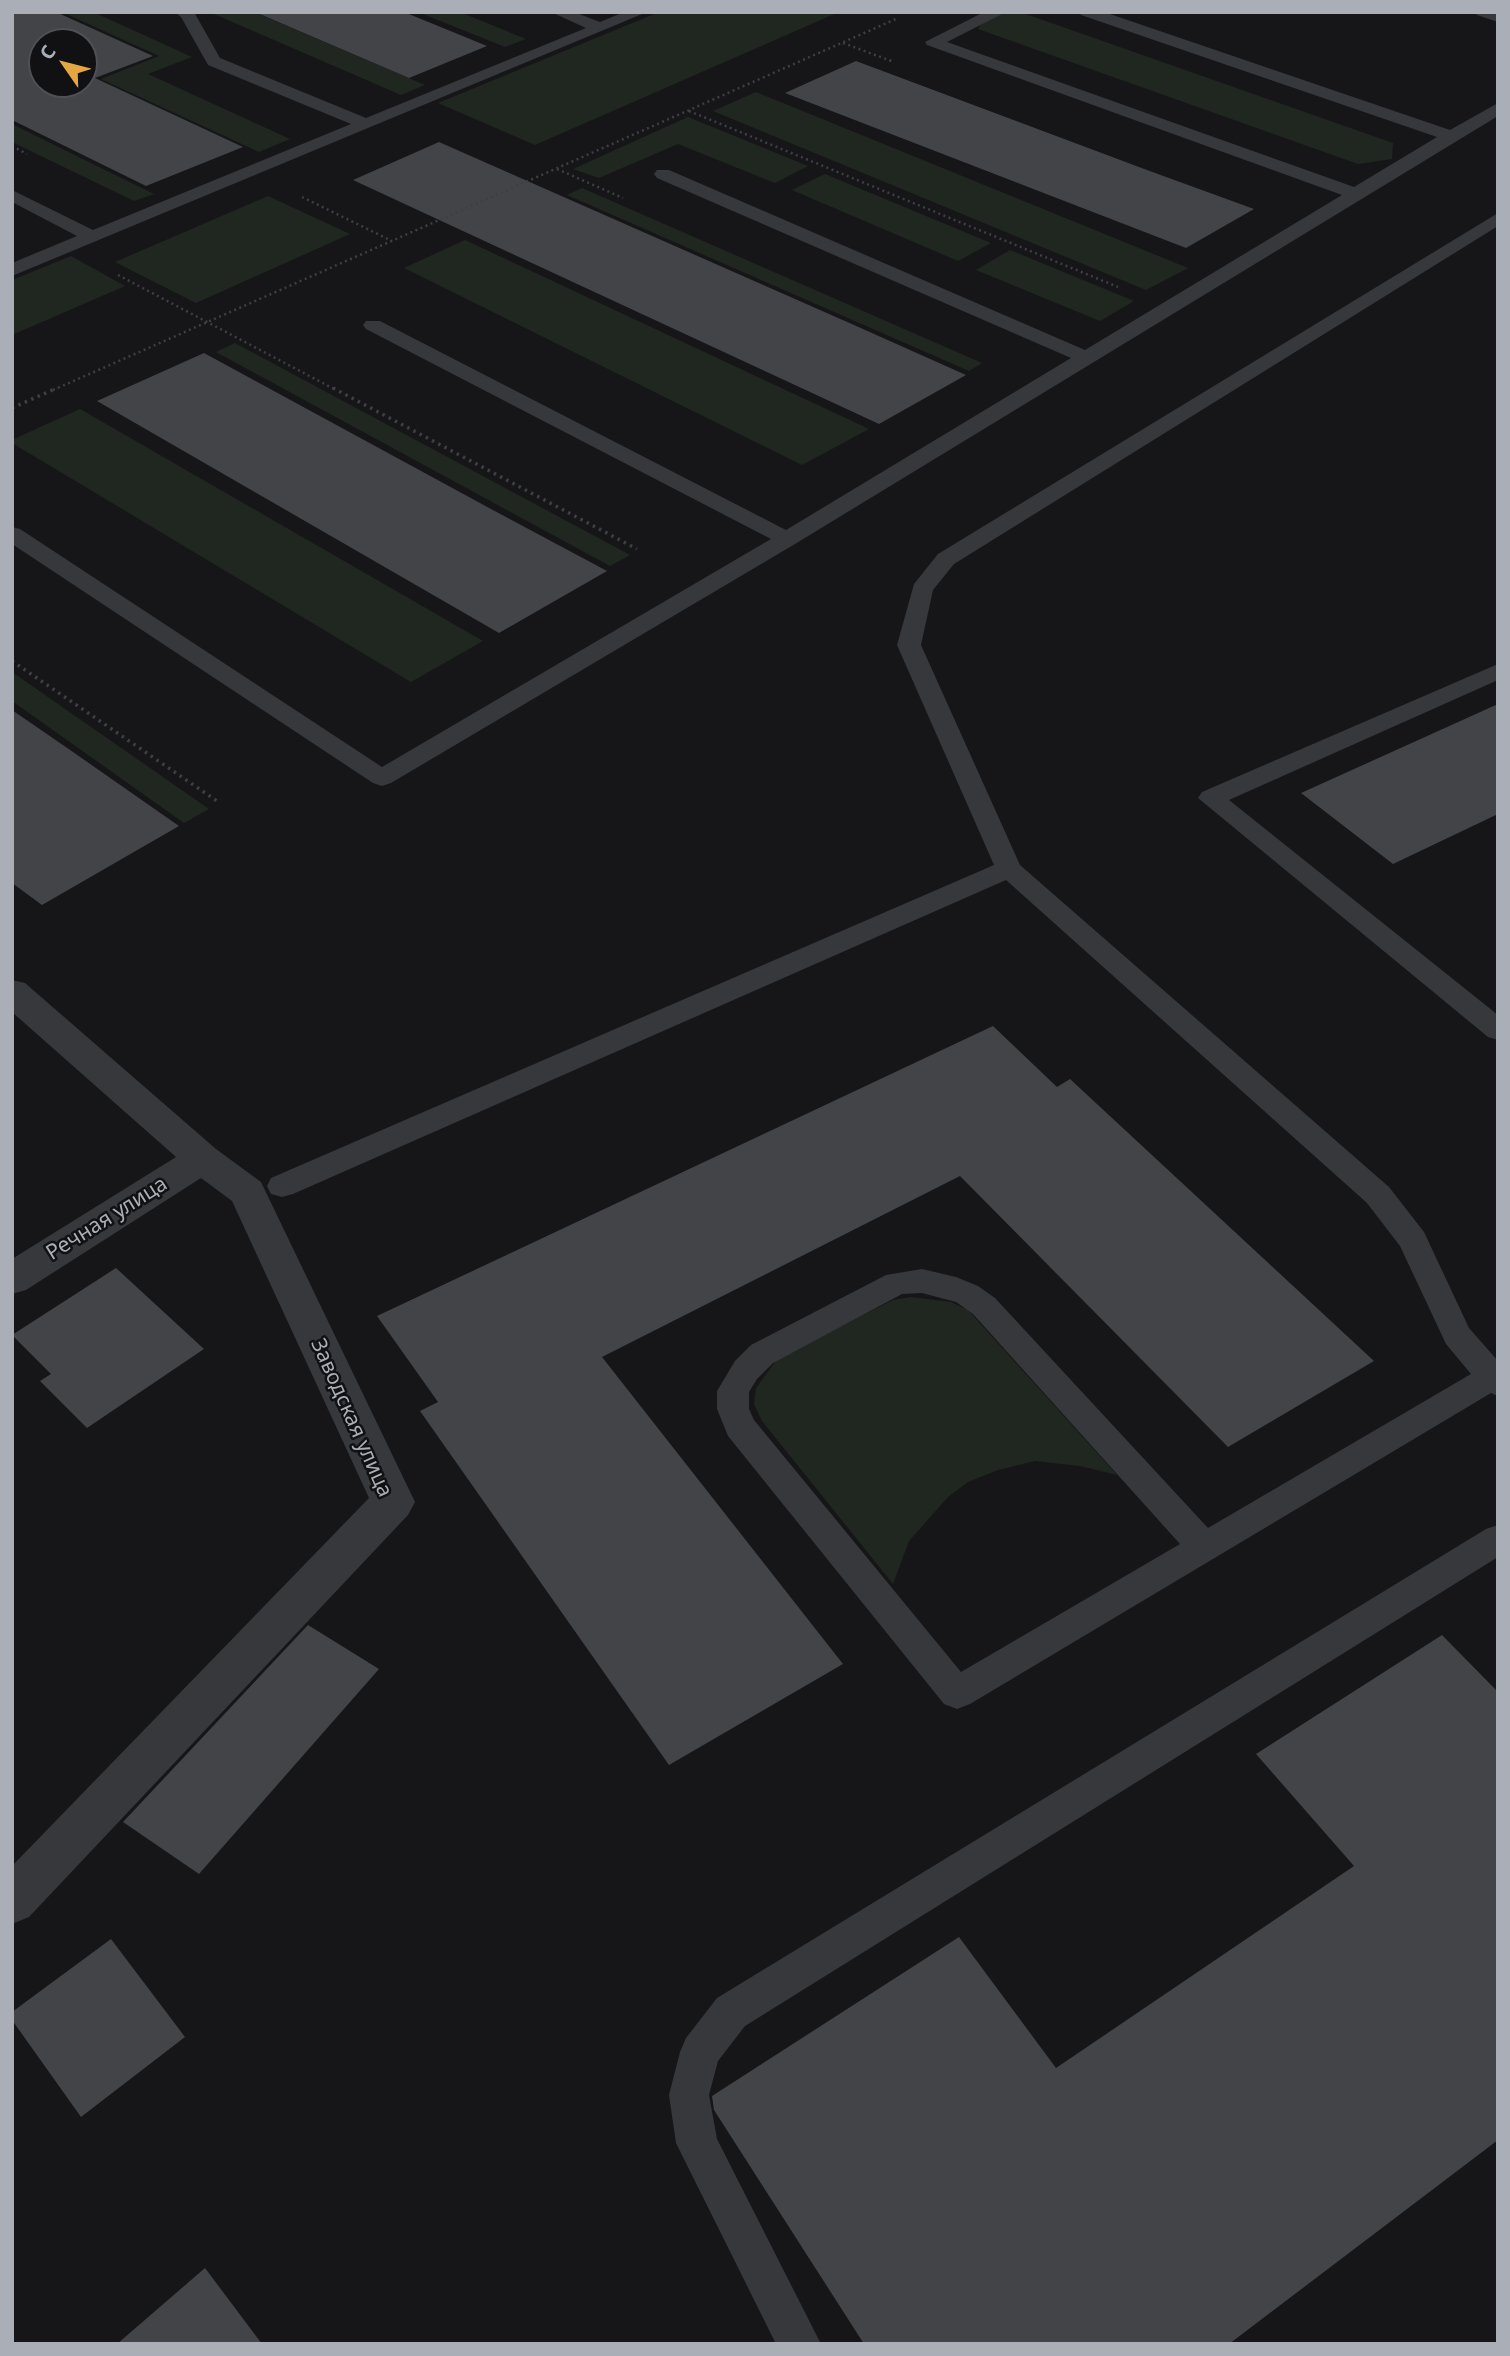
<!DOCTYPE html>
<meta charset="utf-8">
<style>
body{margin:0}
#map{position:relative;width:1510px;height:2356px;overflow:hidden;background:#161618;font-family:"Noto Sans",sans-serif}
canvas{display:block}
.frame{position:absolute;inset:0;border:14px solid #a9aeb7;pointer-events:none}
.north{position:absolute;left:28px;top:28px;width:70px;height:70px;box-sizing:border-box;background:#111113;border:2px solid #4e5055;border-radius:50%;rotate:305deg;font-size:19px;font-weight:700;line-height:28px;text-align:center;color:#a9aeb7}
.north::after{content:'';display:block;margin:auto;width:24px;height:32px;background:#e5a741;clip-path:polygon(50% 0,100% 100%,50% 72%,0 100%)}
</style>
<div id="map">
<canvas width="1510" height="2356"></canvas>
<div class="frame"></div>
<div class="north">С</div>
</div>
<script>
const c = document.querySelector('canvas').getContext('2d');
c.lineJoin = 'round';
function fill(path, color) { c.fillStyle = color; c.fill(path, 'evenodd'); }
const poly = rows => new Path2D(rows.map(r => 'M' + r).join(''));
function strokePath(path, color, width, dash) { c.strokeStyle = color; c.lineWidth = width; c.lineCap = dash ? 'butt' : 'round'; c.setLineDash(dash || []); c.stroke(path); }
function drawText(font, color, halo, rows, align = 'center') {
  c.font = font + ' "Noto Sans",sans-serif'; c.lineWidth = 5; c.setLineDash([]); c.textBaseline = 'middle'; c.strokeStyle = halo; c.fillStyle = color; for (const [text, x, y, turn = 0] of rows) {
    c.save(); c.translate(x, y); c.rotate((+turn || 0) * Math.PI / 180); c.textAlign = isNaN(turn) ? turn : align; if (halo) c.strokeText(text, 0, 0); c.fillText(text, 0, 0); c.restore();
  }
}
fill(poly([
 [62,12,93,12,192,57,148,74,290,139,259,152,101,79,159,56],
 [218,12,267,12,261,15,425,85,401,95,214,14],
 [418,12,460,12,526,39,505,47],
 [659,12,839,12,535,145,438,103],
 [1020,12,1393,143,1392,159,1358,164,978,29,987,16],
 [756,92,1188,268,1146,290,713,111],
 [688,117,808,166,775,183,678,144,599,178,573,169],
 [12,124,154,194,134,201,12,142],
 [825,174,991,243,958,261,792,190],
 [582,188,982,363,969,371,567,195],
 [268,196,350,234,196,303,115,262],
 [465,240,869,429,802,465,404,268],
 [1010,250,1134,301,1100,321,976,270],
 [71,256,125,286,12,335,12,280],
 [235,343,630,555,610,566,216,352],
 [80,409,483,641,411,682,12,443,12,440],
 [12,672,209,809,184,823,12,701],
 [911,1297,951,1302,968,1310,1117,1475,1080,1466,1035,1461,998,1470,968,1482,948,1497,909,1541,893,1584,762,1421,754,1404,756,1388,778,1358,893,1300]
]), '#202721');
fill(poly([
 [12,12,56,12,153,56,95,78,243,147,146,186,12,120],
 [42,42,84,42,84,84,42,84],
 [255,12,404,12,487,46,409,78],
 [856,61,1147,170,1254,209,1186,248,785,93],
 [439,142,854,325,966,375,879,424,353,180],
 [204,353,491,509,607,571,499,633,97,401],
 [1498,704,1498,814,1393,864,1301,793],
 [12,710,73,752,179,826,42,905,12,883],
 [993,1026,1057,1087,1070,1079,1374,1361,1228,1447,960,1176,602,1357,843,1664,669,1765,420,1411,438,1402,377,1316],
 [116,1268,204,1349,87,1428,40,1381,51,1374,12,1335],
 [308,1625,379,1669,199,1874,123,1822],
 [1442,1635,1498,1692,1498,2140,1229,2344,864,2344,714,2110,712,2096,959,1937,1056,2068,1354,1866,1256,1754],
 [111,1939,185,2037,81,2117,12,2020,12,2012],
 [205,2268,262,2344,117,2344]
]), '#434448');
strokePath(poly([
 [843,43,894,62],
 [689,111,1118,287],
 [12,146,27,154],
 [557,169,623,198],
 [302,197,392,241],
 [118,275,336,390],
 [53,390,896,19]
]), '#3d3f43', 2.5, [2, 3.5]);
strokePath(poly([
 [333,388,637,549],
 [12,408,57,388],
 [12,661,217,801]
]), '#3d3f43', 3.5, [2.5, 4.5]);
fill(poly([
 [175,12,194,12,220,58,366,118,586,28,551,12,574,12,600,22,624,12,647,12,12,276,12,263,77,236,12,202,12,190,93,230,351,124,208,65,181,17,175,12],
 [984,12,1006,12,947,42,1354,187,1437,137,1081,15,1079,12,1104,12,1450,130,1498,103,1498,116,795,544,391,783,382,786,373,783,12,544,12,527,20,529,382,767,771,539,366,329,363,325,366,321,380,321,786,530,1071,358,657,178,654,174,657,170,669,170,1085,350,1342,195,927,45,925,42,984,12],
 [1475,12,1498,12,1498,22,1477,15,1475,12],
 [1498,213,1498,226,954,564,933,590,921,645,1020,865,1389,1187,1424,1232,1469,1328,1498,1361,1498,1396,1491,1393,970,1704,957,1709,944,1704,728,1436,717,1409,717,1391,735,1361,751,1345,886,1275,922,1269,956,1277,978,1286,995,1298,1208,1528,1471,1374,1446,1344,1400,1246,1367,1203,1006,880,293,1194,282,1197,271,1194,267,1186,271,1178,994,865,897,645,914,584,938,554,1498,213],
 [922,1293,956,1302,973,1314,1180,1544,961,1672,754,1420,749,1409,749,1392,757,1379,773,1363,902,1294,922,1293],
 [1498,664,1498,680,1229,800,1498,1015,1498,1040,1488,1037,1198,798,1202,792,1498,664],
 [1498,1525,1498,1557,745,2026,718,2061,709,2095,717,2139,821,2344,776,2344,676,2143,669,2095,680,2052,686,2038,717,1998,1486,1529,1498,1525]
]), '#37383c');
fill(poly([
 [12,980,25,983,216,1149,261,1182,415,1502,408,1515,29,1917,12,1924,12,1866,369,1498,232,1201,201,1178,26,1290,12,1294,12,1259,176,1157,12,1012,12,980]
]), '#37383c');
drawText('21px', '#a9aeb7', '#111113', [
 ["Речная улица",107,1219,-32],
 ["Заводская улица",351,1418,66]
]);
</script>
